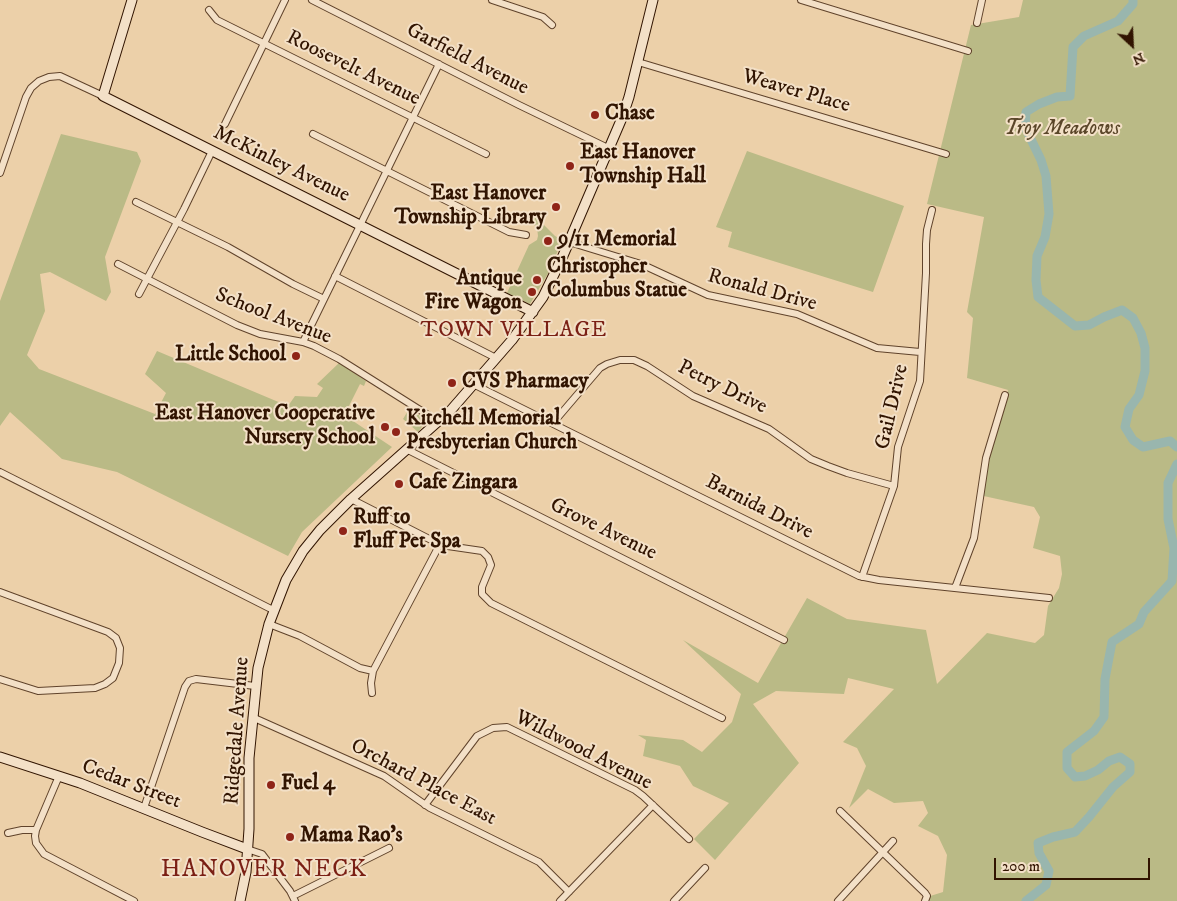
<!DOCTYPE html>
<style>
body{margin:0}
#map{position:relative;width:1177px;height:901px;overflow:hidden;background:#ecd0a9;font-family:"IM FELL DW Pica",serif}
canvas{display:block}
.north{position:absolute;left:1107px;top:20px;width:50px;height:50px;-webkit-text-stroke:4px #f3e0c7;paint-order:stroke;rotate:155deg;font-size:14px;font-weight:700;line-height:20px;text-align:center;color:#311401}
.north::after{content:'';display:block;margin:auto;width:18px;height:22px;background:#311401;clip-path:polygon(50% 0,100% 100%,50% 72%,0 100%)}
.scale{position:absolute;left:994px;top:858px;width:156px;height:22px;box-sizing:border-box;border:2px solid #311401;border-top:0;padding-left:6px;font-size:15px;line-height:18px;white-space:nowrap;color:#311401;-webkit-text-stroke:4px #f3e0c7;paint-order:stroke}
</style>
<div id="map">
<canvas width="1177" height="901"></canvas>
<div class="north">N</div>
<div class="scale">200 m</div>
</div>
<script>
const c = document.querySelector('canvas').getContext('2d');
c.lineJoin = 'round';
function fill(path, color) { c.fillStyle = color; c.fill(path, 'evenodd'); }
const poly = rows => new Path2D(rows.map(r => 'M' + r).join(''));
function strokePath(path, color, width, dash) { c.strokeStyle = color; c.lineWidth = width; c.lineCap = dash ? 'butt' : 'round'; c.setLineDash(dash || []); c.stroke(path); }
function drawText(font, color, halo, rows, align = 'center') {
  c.font = font + ' "IM FELL DW Pica",serif'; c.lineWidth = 4; c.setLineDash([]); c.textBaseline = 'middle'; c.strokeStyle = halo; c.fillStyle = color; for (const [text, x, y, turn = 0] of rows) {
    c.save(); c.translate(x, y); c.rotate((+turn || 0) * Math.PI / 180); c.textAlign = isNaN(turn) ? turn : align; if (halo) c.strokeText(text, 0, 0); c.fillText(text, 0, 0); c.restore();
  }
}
fill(poly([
 [1023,0,1177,0,1177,901,921,901,924,898,943,892,947,855,938,836,918,826,928,813,923,801,894,803,868,789,849,808,866,766,857,748,843,742,894,689,848,678,844,694,776,691,753,704,799,763,715,860,694,839,729,803,693,786,680,766,643,756,646,740,638,735,683,740,702,752,732,722,741,694,683,640,758,683,807,598,847,619,926,630,937,684,987,633,1035,643,1044,635,1048,606,1059,588,1062,574,1060,556,1033,548,1040,517,1034,507,979,495,1008,390,967,378,973,318,967,312,984,217,927,204,971,25,1019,17],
 [61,134,137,152,141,161,105,257,111,292,106,301,50,272,40,274,45,311,27,355,39,369,155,414,166,393,145,374,157,351,288,406,295,396,317,397,323,388,317,384,339,363,366,381,364,386,360,384,345,414,341,413,392,447,302,532,288,556,117,472,62,459,10,412,0,426,0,301],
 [747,151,904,206,873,292,728,247,732,232,716,227],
 [534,215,555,236,562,240,550,270,530,304,507,293,529,245,537,240,538,236,537,227,530,222],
 [409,409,427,420,418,432,403,419]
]), '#baba86');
strokePath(poly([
 [1133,0,1133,4,1118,21,1084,36,1073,47,1070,96,1057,97,1039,104,1026,112,1025,127,1041,160,1046,176,1049,214,1045,237,1037,256,1036,280,1038,297,1075,326,1089,325,1104,317,1122,310,1133,318,1141,333,1145,348,1145,371,1139,395,1129,409,1125,427,1133,440,1143,447,1170,441,1177,447],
 [1026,901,1046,885,1049,871,1039,853,1038,843,1053,837,1075,832,1089,817,1113,787,1130,772,1130,764,1120,757,1109,761,1098,770,1085,776,1075,777,1067,768,1067,752,1094,731,1104,717,1105,679,1112,642,1139,624,1144,612,1172,581,1174,548,1168,519,1168,483,1177,464]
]), '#99b6ae', 9);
const street = poly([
 [312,0,519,105,608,148],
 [492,0,543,17,552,25],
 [801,0,968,51],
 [209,10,217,20,486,154],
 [977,23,982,0],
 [638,62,946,154],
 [225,124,285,0],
 [313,134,509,232,526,235],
 [0,173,26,97,31,88,39,81,49,77,60,76,103,96],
 [136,202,228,247,293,284,324,299],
 [569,242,641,264,708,295,797,314,877,348,920,352],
 [118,264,237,325,260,334,303,342,314,346,339,359,439,422],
 [335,276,496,358],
 [139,294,184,209,212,151],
 [303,342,439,64],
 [473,384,859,576,879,580,1049,598],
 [553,423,600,368,607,364,620,360,634,360,647,366,693,396,769,429,811,459,828,466,847,473,894,486],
 [408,450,784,640],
 [0,472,273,610],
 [351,499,441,545,482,551,488,557,491,565,482,587,482,594,491,603,722,718],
 [862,577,894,486,898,447,920,381,926,273,926,244,927,230,932,210],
 [955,588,974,538,986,458,1005,395],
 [0,592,108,632,116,638,120,648,119,663,113,678,105,684,95,688,38,691,0,679],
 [269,624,300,636,360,668,373,671],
 [372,693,371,683,373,671,440,544],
 [252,717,384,776,430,808,539,862,569,892],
 [425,805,477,736,493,728,507,727,635,790,643,796,689,839],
 [144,808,185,687,189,681,196,679,255,686],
 [840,811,925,893,927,896,925,901],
 [36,830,35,836,36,843,44,854,134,901],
 [8,833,22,830,36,830,59,776],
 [247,849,262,854,290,891,295,901],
 [293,896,389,848],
 [560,901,653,805],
 [674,901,705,868],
 [838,901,893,841]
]);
const secondary = poly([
 [132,0,103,96,533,312],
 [0,757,80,783,202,832,247,849],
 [240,901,246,872,249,829,249,758,258,668,269,624,286,580,303,551,320,530,351,499,451,410,512,340,543,297,562,258,622,118,629,97,653,0]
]);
strokePath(street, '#60432b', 8);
strokePath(secondary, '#311401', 11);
strokePath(street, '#f3e0c7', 6);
strokePath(secondary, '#f3e0c7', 9);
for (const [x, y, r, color] of [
 [595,115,5,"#8f2418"],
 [570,166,5,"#8f2418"],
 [556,207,5,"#8f2418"],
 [548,241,5,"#8f2418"],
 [537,280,5,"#8f2418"],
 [532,292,5,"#8f2418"],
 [296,356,5,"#8f2418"],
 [452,383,5,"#8f2418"],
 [385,427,5,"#8f2418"],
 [396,432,5,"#8f2418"],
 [399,484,5,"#8f2418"],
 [343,531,5,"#8f2418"],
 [271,785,5,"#8f2418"],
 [290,837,5,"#8f2418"]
]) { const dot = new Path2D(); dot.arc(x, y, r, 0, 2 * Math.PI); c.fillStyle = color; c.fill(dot); strokePath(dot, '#f3e0c7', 2); }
drawText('21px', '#311401', '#f3e0c7', [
 ["Garfield Avenue",467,60,27],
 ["Roosevelt Avenue",353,69,26],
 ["Weaver Place",796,92,16],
 ["McKinley Avenue",281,165,26],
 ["Ronald Drive",762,291,15],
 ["School Avenue",273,317,21],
 ["Petry Drive",722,388,26],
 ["Gail Drive",893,407,-77],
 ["Barnida Drive",759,508,27],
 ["Grove Avenue",603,530,26],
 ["Ridgedale Avenue",238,731,-86],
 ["Wildwood Avenue",583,751,27],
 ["Orchard Place East",423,783,28],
 ["Cedar Street",131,785,21]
]);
drawText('bold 21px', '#311401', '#f3e0c7', [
 ["Chase",605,115],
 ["East Hanover",580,154],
 ["Township Hall",580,178],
 ["East Hanover",546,195,"right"],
 ["Township Library",546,219,"right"],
 ["9/11 Memorial",558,241],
 ["Christopher",547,268],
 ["Columbus Statue",547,292],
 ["Antique",522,280,"right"],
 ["Fire Wagon",522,304,"right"],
 ["Little School",286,356,"right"],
 ["CVS Pharmacy",462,383],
 ["East Hanover Cooperative",375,415,"right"],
 ["Nursery School",375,439,"right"],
 ["Kitchell Memorial",406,420],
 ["Presbyterian Church",406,444],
 ["Cafe Zingara",409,484],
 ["Ruff to",353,519],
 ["Fluff Pet Spa",353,543],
 ["Fuel 4",281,785],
 ["Mama Rao's",300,837]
], 'left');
drawText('italic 21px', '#5a4629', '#f3e0c7', [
 ["Troy Meadows",1062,130]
]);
c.letterSpacing = '1px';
drawText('22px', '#7a1f14', '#f3e0c7', [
 ["TOWN VILLAGE",514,331]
]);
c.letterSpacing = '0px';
c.letterSpacing = '1px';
drawText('24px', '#7a1f14', '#f3e0c7', [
 ["HANOVER NECK",264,871]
]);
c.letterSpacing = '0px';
</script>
